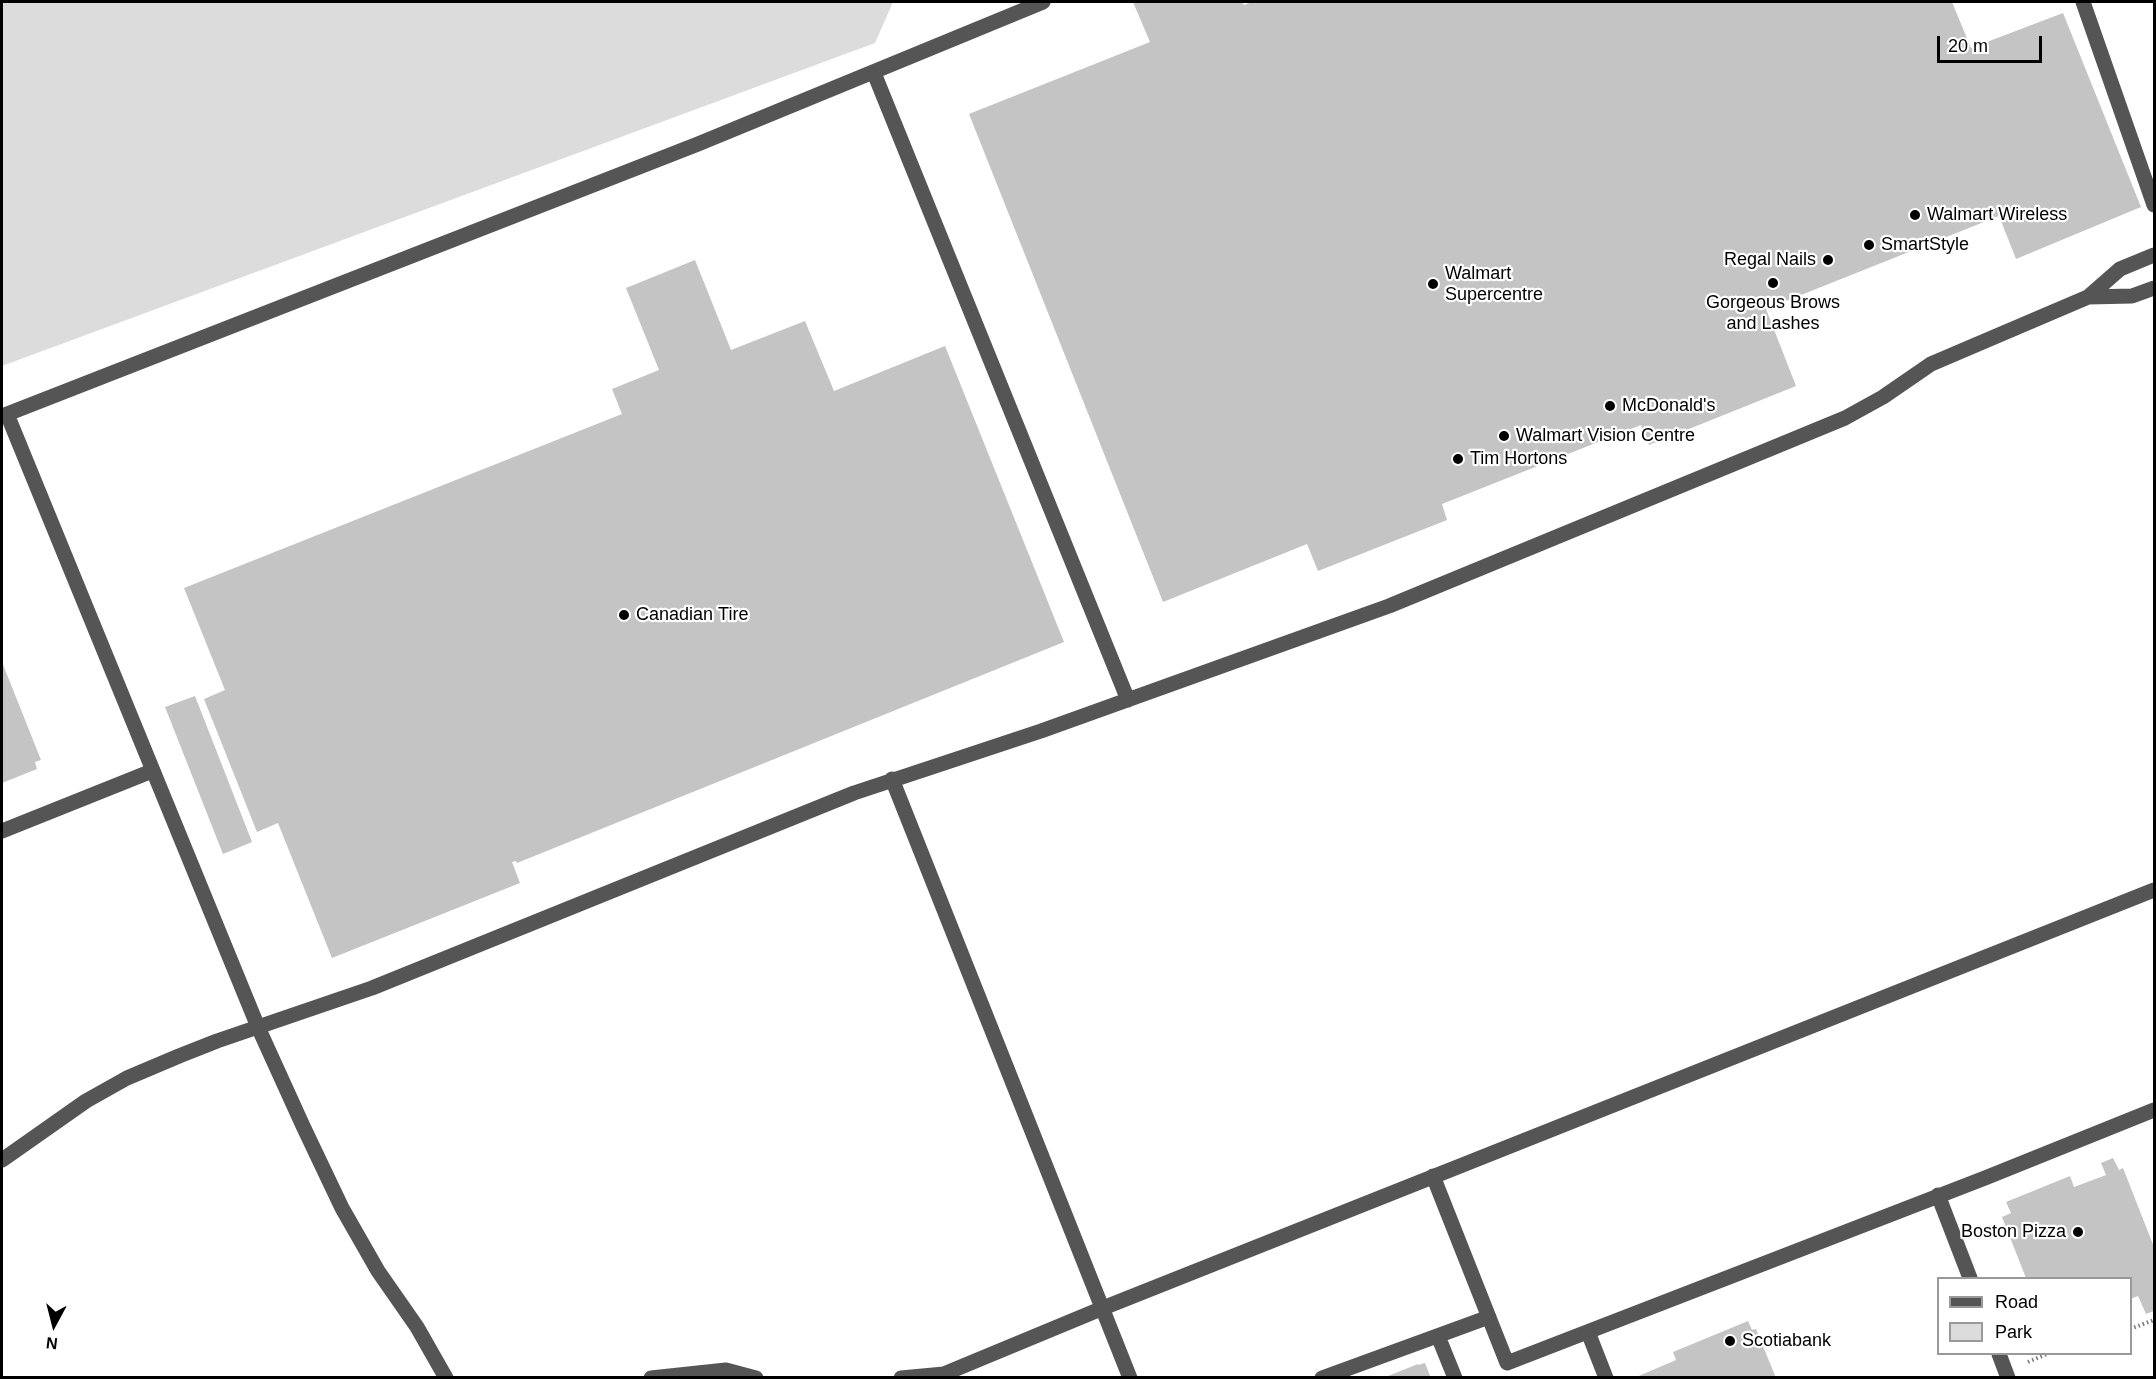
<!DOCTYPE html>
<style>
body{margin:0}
#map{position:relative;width:2156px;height:1379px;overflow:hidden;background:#fff;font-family:Helvetica,sans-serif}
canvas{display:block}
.frame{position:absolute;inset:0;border:3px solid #000;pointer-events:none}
.legend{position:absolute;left:1937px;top:1277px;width:195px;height:78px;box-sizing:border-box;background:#fff;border:2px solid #999;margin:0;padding:8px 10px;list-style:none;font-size:18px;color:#000}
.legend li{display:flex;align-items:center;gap:12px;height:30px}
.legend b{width:30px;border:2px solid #999}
.north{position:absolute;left:24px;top:1295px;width:60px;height:60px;-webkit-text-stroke:4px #fff;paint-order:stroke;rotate:187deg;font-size:16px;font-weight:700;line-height:24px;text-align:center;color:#000}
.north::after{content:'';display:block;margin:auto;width:21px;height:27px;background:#000;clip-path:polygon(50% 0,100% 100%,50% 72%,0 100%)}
.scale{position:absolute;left:1937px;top:36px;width:105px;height:27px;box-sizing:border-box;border:3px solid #000;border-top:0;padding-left:8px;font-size:18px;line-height:21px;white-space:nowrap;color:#000;-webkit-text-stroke:4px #fff;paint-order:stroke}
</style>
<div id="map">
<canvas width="2156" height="1379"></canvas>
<div class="frame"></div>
<ul class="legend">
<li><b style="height:8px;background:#555"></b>Road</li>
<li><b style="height:16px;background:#dcdcdc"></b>Park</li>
</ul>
<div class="north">N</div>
<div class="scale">20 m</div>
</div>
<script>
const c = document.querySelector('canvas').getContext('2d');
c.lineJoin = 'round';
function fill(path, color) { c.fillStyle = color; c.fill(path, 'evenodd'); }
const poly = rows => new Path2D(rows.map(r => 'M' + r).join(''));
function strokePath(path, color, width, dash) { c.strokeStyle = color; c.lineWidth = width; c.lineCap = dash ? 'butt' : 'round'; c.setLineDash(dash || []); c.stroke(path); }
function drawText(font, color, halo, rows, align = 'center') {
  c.font = font + ' Helvetica,sans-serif'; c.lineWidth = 4.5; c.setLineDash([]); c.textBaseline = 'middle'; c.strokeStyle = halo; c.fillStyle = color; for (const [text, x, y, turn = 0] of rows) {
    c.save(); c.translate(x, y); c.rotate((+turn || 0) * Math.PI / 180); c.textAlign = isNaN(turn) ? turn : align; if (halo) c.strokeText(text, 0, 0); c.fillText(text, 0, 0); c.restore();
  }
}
fill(poly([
 [2,2,893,2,875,43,2,366]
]), '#dcdcdc');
fill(poly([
 [1133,2,1242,2,1244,5,1252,2,1952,2,1971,48,2063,13,2141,207,2016,259,1999,216,1766,309,1796,386,1649,445,1641,425,1442,504,1447,520,1318,571,1307,544,1163,602,969,114,1150,42],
 [695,260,731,350,805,321,834,391,945,346,1064,642,517,863,516,861,512,862,520,883,332,958,278,823,257,832,204,699,225,690,184,588,622,414,612,389,659,370,626,288],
 [2,662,41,760,35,762,37,769,2,783],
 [195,696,252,842,223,854,165,707],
 [2113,1158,2119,1170,2123,1168,2154,1247,2154,1311,2146,1314,2138,1296,2130,1299,2130,1278,2026,1278,2002,1217,2011,1213,2006,1202,2070,1176,2074,1187,2106,1175,2101,1163],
 [1748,1321,1752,1330,1756,1329,1776,1378,1634,1378,1676,1360,1673,1352],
 [1425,1363,1431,1378,1383,1378,1418,1364,1418,1365]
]), '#c4c4c4');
strokePath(poly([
 [2130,1329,2154,1320],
 [2028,1362,2047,1354]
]), '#777', 4, [1.5, 3]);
strokePath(poly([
 [2083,2,2154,205],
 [874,73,1128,700],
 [2088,297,2132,296,2154,288],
 [7,414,258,1027,303,1126,342,1208,378,1271,417,1327,446,1378],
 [2,416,698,144,1043,2],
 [892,779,1130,1378],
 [2,831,152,771],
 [2,1160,86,1101,127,1078,179,1056,217,1041,372,988,854,793,1041,731,1389,606,1845,418,1883,397,1931,364,2088,297,2120,269,2154,255],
 [1433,1176,1507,1363,1985,1178,2154,1110],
 [1938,1195,1970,1278],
 [1588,1332,1606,1378],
 [1438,1336,1455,1378],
 [1999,1354,2008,1378],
 [651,1378,726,1370,756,1378],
 [901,1378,944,1374,1103,1308,2154,890],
 [1322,1378,1489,1317]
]), '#555', 15);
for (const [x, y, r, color] of [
 [1915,215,6,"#000"],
 [1869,245,6,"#000"],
 [1828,260,6,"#000"],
 [1773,283,6,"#000"],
 [1433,284,6,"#000"],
 [1610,406,6,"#000"],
 [1504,436,6,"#000"],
 [1458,459,6,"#000"],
 [624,615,6,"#000"],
 [2078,1232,6,"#000"],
 [1730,1341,6,"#000"]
]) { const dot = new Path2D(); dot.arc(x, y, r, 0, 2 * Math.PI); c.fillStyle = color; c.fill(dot); strokePath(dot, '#fff', 2); }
drawText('18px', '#000', '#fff', [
 ["Walmart Wireless",1927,215],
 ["SmartStyle",1881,245],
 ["Regal Nails",1816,260,"right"],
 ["Walmart",1445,274],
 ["Supercentre",1445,295],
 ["Gorgeous Brows",1773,303,"center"],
 ["and Lashes",1773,324,"center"],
 ["McDonald's",1622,406],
 ["Walmart Vision Centre",1516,436],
 ["Tim Hortons",1470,459],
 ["Canadian Tire",636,615],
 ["Boston Pizza",2066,1232,"right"],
 ["Scotiabank",1742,1341]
], 'left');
</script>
